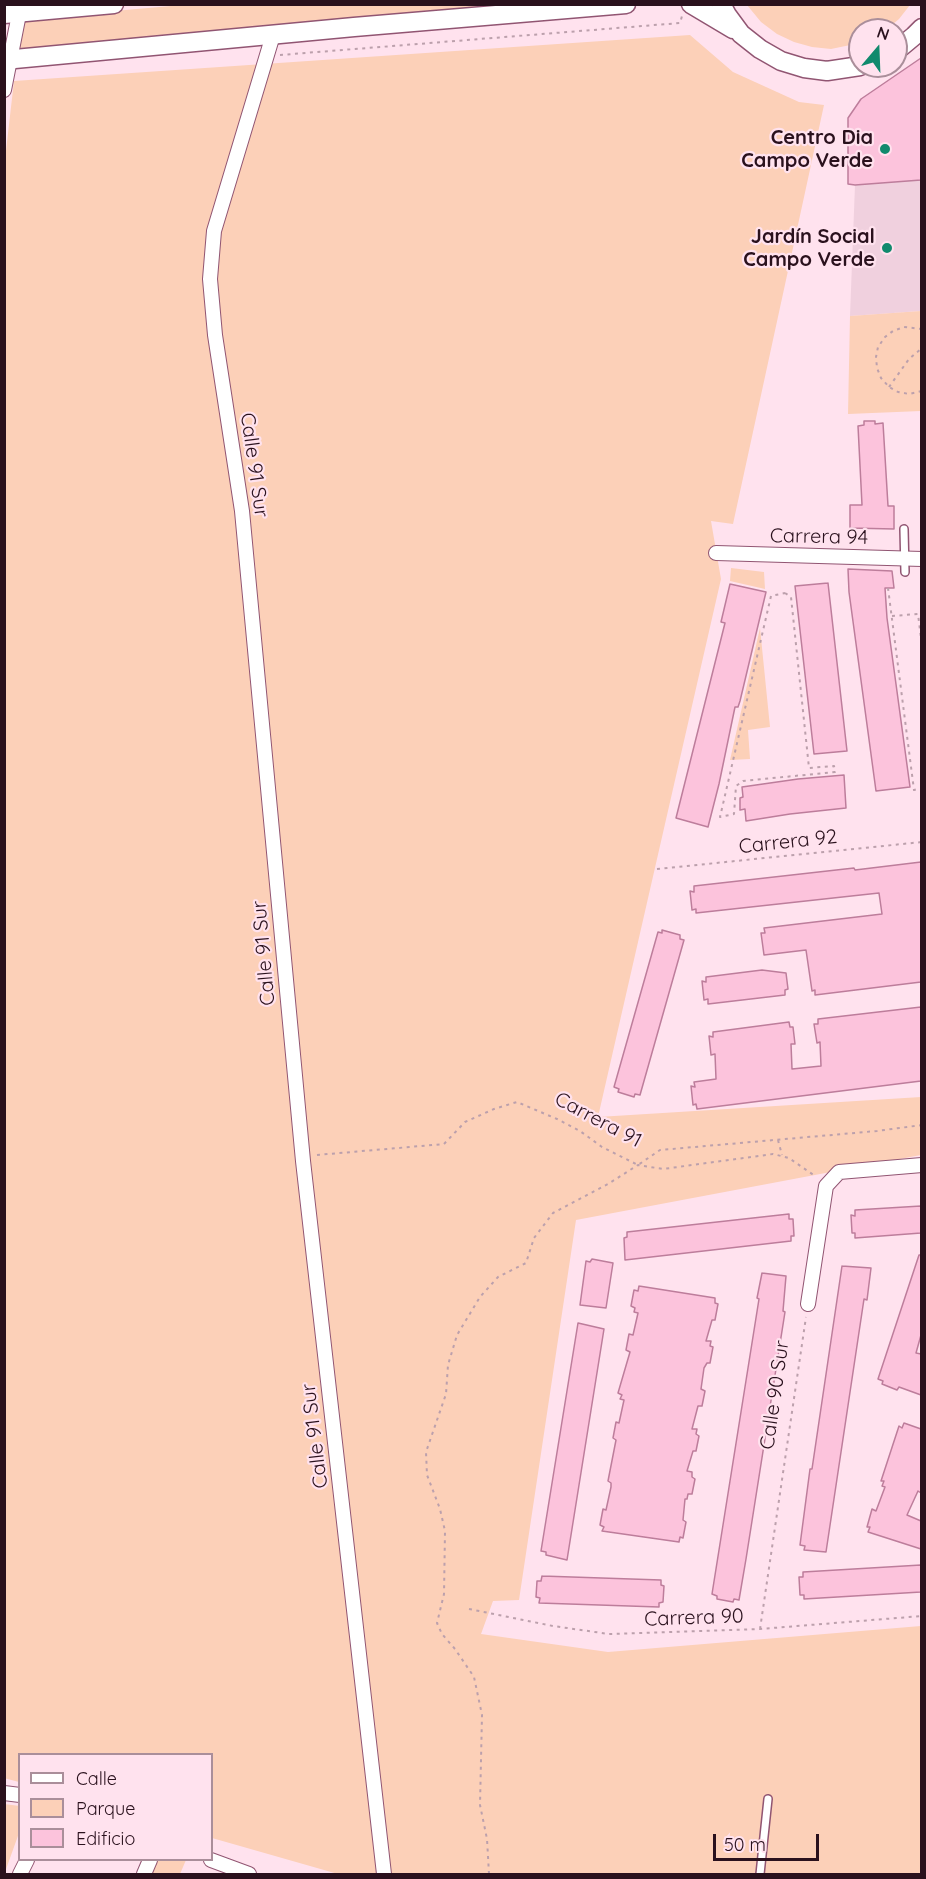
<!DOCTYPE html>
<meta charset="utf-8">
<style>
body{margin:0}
#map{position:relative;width:926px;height:1879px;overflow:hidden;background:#ffe2ee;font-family:Quicksand,sans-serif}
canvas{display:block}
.frame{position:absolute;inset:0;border:6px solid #2a111d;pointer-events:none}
.legend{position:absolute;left:18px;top:1753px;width:195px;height:108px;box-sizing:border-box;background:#ffe2ee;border:2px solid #aa8e9a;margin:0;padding:8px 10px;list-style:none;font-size:18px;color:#2a111d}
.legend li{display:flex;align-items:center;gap:12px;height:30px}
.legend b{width:30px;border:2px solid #aa8e9a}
.north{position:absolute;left:848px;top:18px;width:60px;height:60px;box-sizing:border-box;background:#ffe2ee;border:2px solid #aa8e9a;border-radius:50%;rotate:19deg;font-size:16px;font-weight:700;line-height:24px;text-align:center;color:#2a111d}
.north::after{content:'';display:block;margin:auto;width:21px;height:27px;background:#118a6d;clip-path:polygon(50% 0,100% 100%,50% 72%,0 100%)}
.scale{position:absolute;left:713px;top:1834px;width:106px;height:27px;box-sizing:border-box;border:3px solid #2a111d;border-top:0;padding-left:8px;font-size:18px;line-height:21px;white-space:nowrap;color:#2a111d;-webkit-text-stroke:4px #ffe2ee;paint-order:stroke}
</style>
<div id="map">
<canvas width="926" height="1879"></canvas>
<div class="frame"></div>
<ul class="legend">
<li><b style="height:8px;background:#fff"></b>Calle</li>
<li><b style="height:16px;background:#fcd0b8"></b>Parque</li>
<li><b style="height:16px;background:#fcc3dc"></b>Edificio</li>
</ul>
<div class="north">N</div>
<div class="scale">50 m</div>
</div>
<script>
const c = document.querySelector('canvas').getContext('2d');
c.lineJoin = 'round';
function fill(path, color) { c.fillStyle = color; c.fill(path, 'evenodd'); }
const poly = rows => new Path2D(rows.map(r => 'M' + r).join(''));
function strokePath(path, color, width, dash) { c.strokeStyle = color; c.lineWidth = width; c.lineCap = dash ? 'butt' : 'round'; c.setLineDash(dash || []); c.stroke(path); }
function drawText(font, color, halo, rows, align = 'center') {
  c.font = font + ' Quicksand,sans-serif'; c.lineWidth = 4.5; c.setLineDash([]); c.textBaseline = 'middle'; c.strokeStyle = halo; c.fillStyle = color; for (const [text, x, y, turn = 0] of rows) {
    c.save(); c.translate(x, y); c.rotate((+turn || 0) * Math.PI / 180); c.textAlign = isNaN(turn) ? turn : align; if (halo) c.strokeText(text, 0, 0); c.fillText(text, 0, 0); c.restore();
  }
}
fill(poly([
 [921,180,921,311,850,316,855,185]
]), '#f0d0de');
fill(poly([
 [182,5,540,5,18,49,24,19],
 [747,5,910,5,899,19,886,30,860,30,860,43,831,49,812,47,794,42,777,34,761,22],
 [690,35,733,72,799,102,824,105,733,524,711,521,721,579,598,1117,921,1097,921,1155,576,1220,519,1600,493,1601,481,1634,608,1652,921,1626,921,1874,338,1874,212,1838,212,1754,20,1754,19,1782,4,1778,4,168,14,81],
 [921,311,921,411,848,414,850,316],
 [731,568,764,572,765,589,730,581],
 [760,628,770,727,748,730,750,759,730,760],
 [4,1804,20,1806,19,1833,5,1872],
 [158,1860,186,1860,180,1874,152,1874]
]), '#fcd0b8');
const building = poly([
 [921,58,921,180,855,185,848,184,848,118,861,99,921,58],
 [864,421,875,421,875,424,883,423,888,506,894,506,894,529,850,528,850,505,862,505,858,426,864,425,864,421],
 [848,569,892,571,894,588,885,588,887,618,910,787,876,791,849,592,848,569],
 [828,583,847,751,814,754,795,586,828,583],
 [730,584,766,592,740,701,738,707,735,707,719,784,708,827,676,818,725,623,721,622,730,584],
 [844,775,846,808,790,814,746,821,745,809,740,810,740,798,743,797,742,787,798,779,844,775],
 [921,862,921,982,815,995,815,990,812,991,806,950,764,955,761,933,765,933,764,928,882,914,879,893,696,913,696,909,692,910,690,891,694,892,694,886,854,868,855,870,921,862],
 [662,930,680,935,680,939,684,940,640,1095,635,1094,634,1097,618,1092,619,1089,614,1087,658,932,662,933,662,930],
 [762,970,786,973,788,989,785,990,785,995,708,1004,708,999,704,1000,702,981,706,982,706,977,762,970],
 [921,1007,921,1081,697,1109,696,1104,693,1105,691,1086,695,1087,694,1082,716,1079,715,1054,711,1055,709,1036,713,1037,713,1032,789,1022,790,1027,793,1027,795,1044,791,1044,792,1069,821,1066,820,1042,817,1043,814,1024,818,1024,818,1019,921,1007],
 [921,1206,921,1233,855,1238,855,1233,852,1233,851,1215,855,1216,855,1210,921,1206],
 [789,1214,789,1219,793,1219,794,1236,791,1236,791,1241,625,1260,624,1238,627,1237,627,1232,789,1214],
 [919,1255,921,1255,921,1335,916,1353,921,1354,921,1395,899,1387,897,1390,882,1384,883,1381,878,1379,919,1255],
 [592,1259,613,1263,606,1308,580,1305,586,1261,590,1262,592,1259],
 [842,1266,871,1268,867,1300,864,1299,826,1552,804,1550,805,1546,800,1545,810,1469,812,1469,842,1266],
 [762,1273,786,1276,783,1311,785,1312,746,1559,739,1600,734,1599,733,1602,717,1599,717,1596,712,1594,759,1299,757,1298,762,1273],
 [639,1286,715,1298,715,1303,718,1304,715,1320,712,1320,706,1341,711,1341,710,1346,713,1347,710,1363,707,1363,704,1368,701,1389,705,1391,702,1406,698,1406,692,1429,697,1429,696,1434,699,1436,696,1451,693,1451,687,1471,692,1472,692,1477,695,1479,692,1494,688,1494,687,1499,685,1499,683,1520,686,1522,683,1538,680,1537,679,1542,602,1531,604,1527,600,1525,603,1509,606,1510,611,1487,611,1483,608,1481,616,1440,613,1438,616,1422,619,1423,624,1400,620,1399,622,1395,618,1393,630,1352,626,1350,629,1334,633,1335,638,1313,634,1312,635,1308,631,1306,634,1290,638,1291,639,1286],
 [578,1323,604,1329,567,1560,546,1555,546,1552,541,1551,578,1323],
 [904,1423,921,1429,921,1493,918,1491,907,1515,921,1521,921,1549,868,1532,870,1527,867,1527,872,1509,876,1511,885,1487,882,1486,884,1481,881,1481,899,1426,902,1428,904,1423],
 [921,1565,921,1592,804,1599,804,1595,800,1595,799,1577,803,1577,803,1572,921,1565],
 [542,1576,661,1580,661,1585,664,1586,663,1602,659,1603,659,1607,539,1603,540,1598,536,1597,537,1581,541,1581,542,1576]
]);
fill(building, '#fcc3dc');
strokePath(building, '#bd7d9b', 1.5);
const service = poly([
 [904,529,905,572],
 [760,1874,768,1799]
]);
const minor = poly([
 [273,35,214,231,210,279,215,335,242,511,303,1161,384,1874],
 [4,90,21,4],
 [716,553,922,559],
 [808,1304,826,1186,839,1172,922,1165],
 [4,1793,20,1795],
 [211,1860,249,1874],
 [20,1874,27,1860],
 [144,1874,150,1860]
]);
const secondary = poly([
 [691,4,733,29],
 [721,4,727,15,741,34,760,49,781,61,804,68,827,71,860,66],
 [4,14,114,4],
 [896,51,914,36,922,28],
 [4,60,354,27,626,4]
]);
strokePath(service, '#915572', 10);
strokePath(minor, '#915572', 16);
strokePath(secondary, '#915572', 21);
strokePath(poly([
 [280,55,680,23,682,16],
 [922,329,904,327,893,331,885,337,878,347,876,357,877,368,881,378,889,387,898,392,909,394,922,391],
 [889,387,909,359,922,348],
 [888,588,914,790,922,788],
 [785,593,791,597,809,768,834,766,835,772,743,781,736,786,734,814,720,817,771,596,785,593],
 [892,616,918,614,922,646],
 [657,869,922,842],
 [778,1140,782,1155],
 [317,1155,444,1144,465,1122,494,1109,517,1102,557,1119,580,1131,602,1147,638,1165,660,1150,877,1131,922,1125],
 [469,1609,553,1626,609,1634,760,1629,922,1616],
 [760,1629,806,1317],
 [489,1874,487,1839,480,1805,482,1715,474,1677,455,1649,442,1634,437,1623,444,1594,445,1531,440,1509,427,1475,426,1452,446,1394,448,1365,457,1335,480,1297,498,1277,526,1263,534,1238,553,1213,608,1184,638,1165,663,1169,773,1154,789,1158,815,1176]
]), '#bca0ac', 2, [3, 4.5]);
strokePath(service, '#fff', 7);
strokePath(minor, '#fff', 14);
strokePath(secondary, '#fff', 18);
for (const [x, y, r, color] of [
 [885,149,6,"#118a6d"],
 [887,248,6,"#118a6d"]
]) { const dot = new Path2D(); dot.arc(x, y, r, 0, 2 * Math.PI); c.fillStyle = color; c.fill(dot); strokePath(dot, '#ffe2ee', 2); }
drawText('bold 20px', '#2a111d', '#ffe2ee', [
 ["Centro Dia",873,138],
 ["Campo Verde",873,161],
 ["Jardín Social",875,237],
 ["Campo Verde",875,260]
], 'right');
drawText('20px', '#2a111d', '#ffe2ee', [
 ["Calle 91 Sur",254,465,82],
 ["Carrera 94",819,537,1],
 ["Carrera 92",788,842,-6],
 ["Calle 91 Sur",264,953,-95],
 ["Carrera 91",598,1120,28],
 ["Calle 90 Sur",775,1395,-82],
 ["Calle 91 Sur",315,1436,-97],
 ["Carrera 90",694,1618,-2]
]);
</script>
